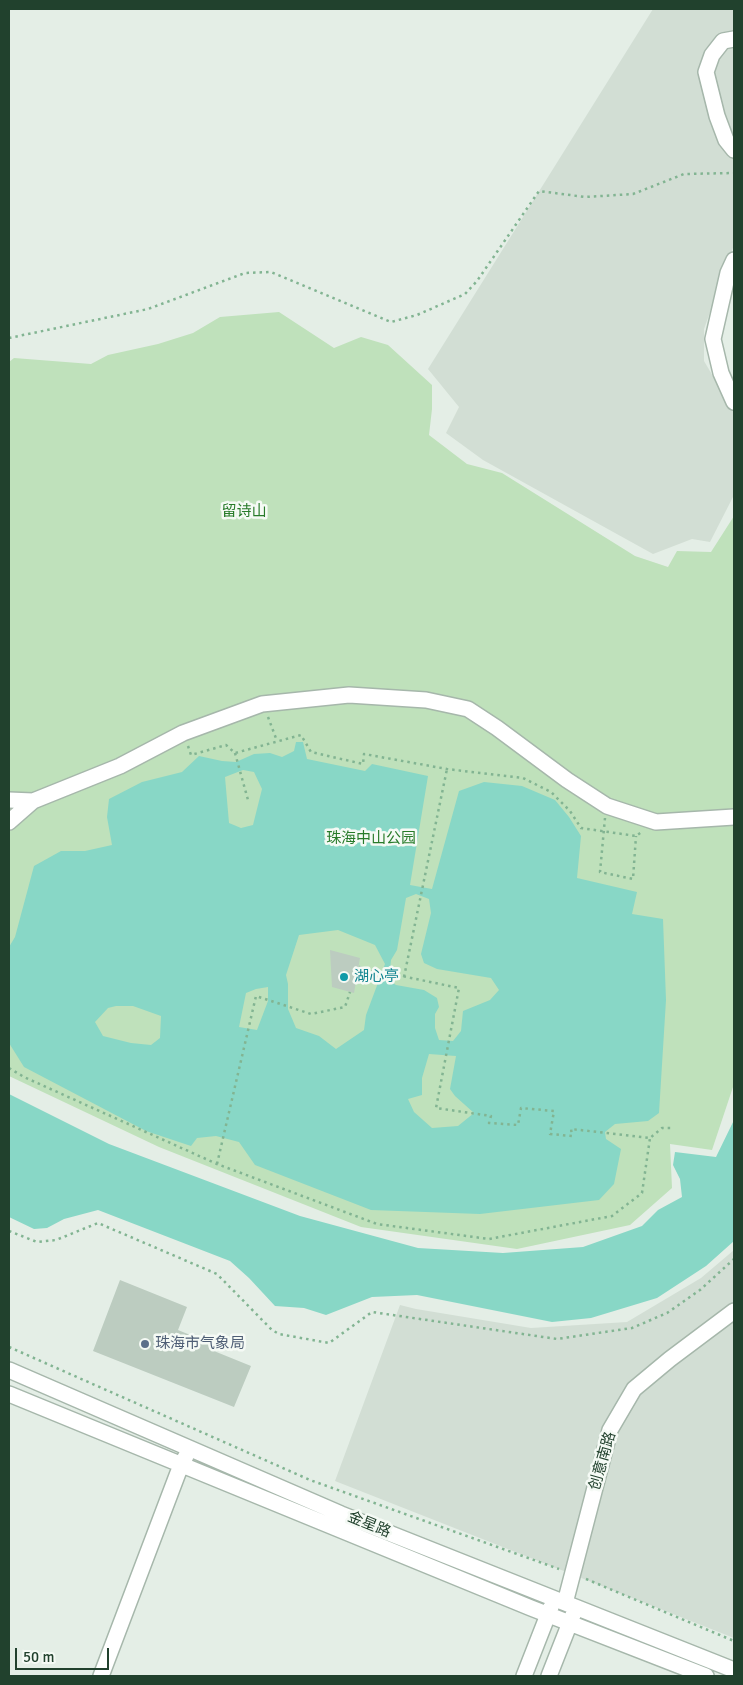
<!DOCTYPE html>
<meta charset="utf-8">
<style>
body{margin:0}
#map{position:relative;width:743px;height:1685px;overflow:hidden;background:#e4eee6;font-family:Signika,sans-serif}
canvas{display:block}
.frame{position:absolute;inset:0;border:10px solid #21412d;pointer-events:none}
.scale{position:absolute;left:15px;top:1648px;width:94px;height:22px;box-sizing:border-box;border:2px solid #21412d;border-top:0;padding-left:6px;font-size:15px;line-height:18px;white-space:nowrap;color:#21412d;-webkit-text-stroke:4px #f5faf5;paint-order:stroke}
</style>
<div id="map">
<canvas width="743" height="1685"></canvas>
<div class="frame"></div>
<div class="scale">50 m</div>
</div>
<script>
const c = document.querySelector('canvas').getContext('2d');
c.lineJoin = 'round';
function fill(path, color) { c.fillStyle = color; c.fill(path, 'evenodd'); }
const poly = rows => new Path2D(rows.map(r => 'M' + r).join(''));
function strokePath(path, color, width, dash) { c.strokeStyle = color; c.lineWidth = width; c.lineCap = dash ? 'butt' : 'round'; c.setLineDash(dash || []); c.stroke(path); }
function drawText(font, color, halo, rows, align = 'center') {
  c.font = font + ' Signika,"Noto Sans SC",sans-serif'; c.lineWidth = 5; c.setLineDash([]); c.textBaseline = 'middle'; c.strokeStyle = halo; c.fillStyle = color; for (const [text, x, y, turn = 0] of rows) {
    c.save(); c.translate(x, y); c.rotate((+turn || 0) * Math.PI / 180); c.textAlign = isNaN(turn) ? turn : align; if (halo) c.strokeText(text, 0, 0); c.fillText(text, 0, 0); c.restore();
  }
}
fill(poly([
 [653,9,734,9,734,245,704,329,704,361,734,412,734,495,710,542,692,539,653,554,483,460,446,433,459,407,428,369],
 [734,1250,734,1638,335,1481,400,1305,416,1309,531,1328,627,1322,701,1278]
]), '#d2ded4');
fill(poly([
 [279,312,334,348,361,337,388,345,432,385,432,409,429,435,467,464,502,473,635,556,668,567,677,551,711,552,734,516,734,1084,712,1150,670,1144,672,1188,630,1225,517,1249,361,1227,159,1147,9,1076,9,362,14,358,91,364,108,355,158,344,193,333,220,317]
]), '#bfe1bb');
fill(poly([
 [296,742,303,742,307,759,365,771,372,764,428,776,410,885,432,889,459,791,484,782,522,786,555,800,569,817,581,836,577,878,637,892,632,914,663,919,666,1000,659,1113,648,1121,615,1124,605,1132,606,1139,621,1149,614,1184,599,1200,480,1214,371,1210,255,1165,239,1142,216,1136,197,1138,191,1146,146,1131,24,1067,9,1043,9,947,15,937,34,866,61,851,85,851,112,845,107,817,109,799,142,782,182,772,199,756,222,761,236,762,254,754,270,753,282,757,294,751],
 [243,770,254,772,262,789,253,825,241,828,229,823,225,777],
 [416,894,429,899,431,913,421,954,424,963,437,969,491,978,499,990,490,1000,463,1011,461,1031,453,1041,439,1040,435,1028,435,1014,439,1007,437,998,424,990,396,985,389,980,391,960,397,950,406,898],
 [338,930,375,945,385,964,366,1015,364,1030,336,1049,319,1036,296,1028,288,1009,288,984,286,975,299,935],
 [268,987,268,1001,257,1030,239,1027,246,993,256,989],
 [116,1006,133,1006,161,1016,160,1038,151,1045,131,1043,103,1036,95,1022,108,1008],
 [429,1054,456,1056,450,1089,455,1096,474,1113,458,1126,432,1128,414,1112,408,1099,422,1095,422,1078],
 [9,1094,109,1144,300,1216,418,1248,503,1253,583,1247,642,1226,658,1210,682,1197,680,1179,673,1165,675,1152,716,1157,734,1120,734,1241,706,1266,657,1298,591,1318,552,1322,417,1295,372,1297,326,1315,304,1308,275,1306,249,1278,230,1261,98,1210,64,1219,47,1228,34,1229,9,1217]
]), '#88d7c6');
fill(poly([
 [330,950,360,958,354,993,332,987],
 [120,1280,187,1307,178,1330,212,1344,209,1349,251,1366,234,1407,93,1351]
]), '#bcccc0');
const minor = poly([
 [734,39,723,41,712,55,706,72,717,116,726,140,734,150],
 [734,260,728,273,713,339,721,373,734,402],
 [9,800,33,801,120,766,183,733,262,704,349,695,426,700,468,709,497,728,567,780,607,806,656,822,734,817],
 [9,822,33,801],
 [9,1370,341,1514,734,1670],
 [9,1394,531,1608,706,1676],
 [565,1603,610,1430,634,1389,670,1359,734,1311],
 [101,1676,181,1465,186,1456],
 [524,1676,551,1607],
 [549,1676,573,1615]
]);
strokePath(minor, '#a6b7ab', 18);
strokePath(poly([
 [9,338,148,309,245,273,271,272,391,322,417,315,465,294,477,281,539,191,585,197,633,194,684,174,734,173],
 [268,717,277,741],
 [188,746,191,755,226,745,235,753,301,735,311,752,363,764,364,754,447,769,523,778,551,792,570,811,581,828,636,836,643,831],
 [235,753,248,800],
 [605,818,600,872,633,879,636,836],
 [359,967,459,988,436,1108,491,1116,489,1123,518,1125,521,1108,554,1111,550,1134,572,1136,571,1129,650,1138,662,1128,672,1128],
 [404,977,447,769],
 [9,1068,24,1077,217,1164,377,1224,489,1239,612,1216,642,1193,650,1138],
 [217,1164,256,996,311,1014,345,1007,350,992],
 [9,1231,37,1242,56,1240,98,1223,217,1274,272,1330,279,1334,329,1343,372,1312,557,1339,632,1328,667,1313,700,1290,734,1259],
 [9,1347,310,1480,559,1569],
 [586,1579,734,1641]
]), '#82b492', 2.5, [2.5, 4]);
strokePath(minor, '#fff', 15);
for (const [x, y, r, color] of [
 [344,977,5,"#0f9aa8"],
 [145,1344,5,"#5c6f8a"]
]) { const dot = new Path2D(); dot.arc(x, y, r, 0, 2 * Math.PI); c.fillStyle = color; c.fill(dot); strokePath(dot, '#f5faf5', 2); }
drawText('15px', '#287b2a', '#f5faf5', [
 ["留诗山",244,512],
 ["珠海中山公园",371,839]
]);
drawText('15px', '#0d838f', '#f5faf5', [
 ["湖心亭",354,977]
], 'left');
drawText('15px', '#4e5e75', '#f5faf5', [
 ["珠海市气象局",155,1344]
], 'left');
drawText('15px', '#21412d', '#f5faf5', [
 ["创意南路",603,1461,-74],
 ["金星路",369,1525,22]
]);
</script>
